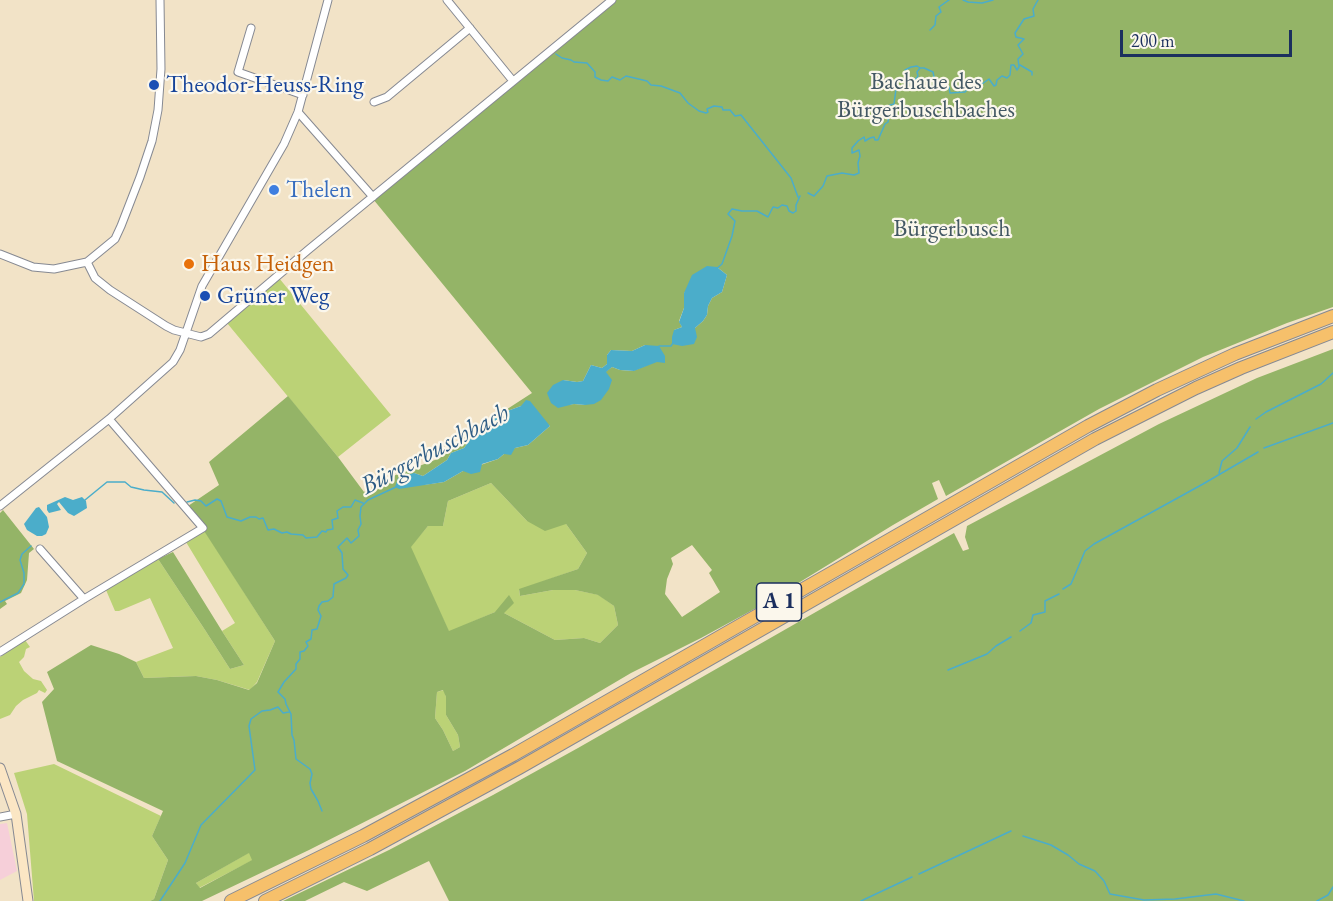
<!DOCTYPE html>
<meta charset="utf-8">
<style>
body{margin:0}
#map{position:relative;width:1333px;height:901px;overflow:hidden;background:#f2e3c7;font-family:"EB Garamond",serif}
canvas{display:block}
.scale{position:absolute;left:1120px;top:30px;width:172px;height:27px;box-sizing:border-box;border:3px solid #1b2f5e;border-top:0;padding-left:8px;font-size:18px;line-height:21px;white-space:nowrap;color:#1b2f5e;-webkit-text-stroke:4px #fbf7ec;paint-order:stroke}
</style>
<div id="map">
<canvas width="1333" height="901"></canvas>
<div class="scale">200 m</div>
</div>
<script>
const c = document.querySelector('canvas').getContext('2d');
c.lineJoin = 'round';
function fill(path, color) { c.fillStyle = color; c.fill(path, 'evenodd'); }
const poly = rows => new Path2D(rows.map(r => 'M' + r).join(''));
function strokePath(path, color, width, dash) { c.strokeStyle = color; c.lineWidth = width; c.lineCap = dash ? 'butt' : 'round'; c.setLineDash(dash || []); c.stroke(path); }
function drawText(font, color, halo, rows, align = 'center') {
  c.font = font + ' "EB Garamond",serif'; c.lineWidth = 4.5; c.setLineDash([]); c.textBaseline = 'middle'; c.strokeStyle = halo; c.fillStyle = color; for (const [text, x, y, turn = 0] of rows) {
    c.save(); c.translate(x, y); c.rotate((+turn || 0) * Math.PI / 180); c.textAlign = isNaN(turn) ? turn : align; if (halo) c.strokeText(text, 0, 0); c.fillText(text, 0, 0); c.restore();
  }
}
fill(poly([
 [7,823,17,871,0,880,0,824]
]), '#f6cfd9');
fill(poly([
 [279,278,391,415,338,457,227,323],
 [491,483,527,521,566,524,587,553,578,569,519,590,520,596,553,590,575,590,599,595,614,606,618,625,600,643,584,638,555,640,504,613,495,612,449,632,410,547,428,526,443,526,448,501],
 [205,531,275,641,257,682,250,690,217,680,196,676,144,678,136,662,173,648,150,598,119,611,115,611,106,590,158,559,205,630,230,669,244,665,222,631,235,623,186,542],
 [25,640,30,647,26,649,24,657,19,662,24,671,33,679,41,681,47,690,45,693,39,690,37,693,23,700,16,706,10,715,0,719,0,657],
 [444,690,446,697,446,715,458,735,460,747,453,751,443,730,435,718,437,692],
 [54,764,161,816,152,836,168,860,154,899,150,901,34,901,27,814,14,773],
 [250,852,253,860,199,888,196,883]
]), '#bbd276');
fill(poly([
 [616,0,1333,0,1333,307,1287,323,1203,357,1099,409,946,496,939,480,932,483,938,499,893,525,769,601,701,638,631,673,465,771,309,850,202,901,150,901,154,899,168,860,152,836,163,811,57,761,42,702,54,689,47,672,91,645,119,654,136,662,144,678,196,676,217,680,249,690,257,683,275,641,188,506,219,485,209,462,288,396,338,457,364,492,388,478,440,458,467,435,532,393,373,199],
 [717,267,727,275,722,292,712,298,708,306,707,315,703,321,695,328,674,330,682,327,679,321,684,308,684,293],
 [645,345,657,361,633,371,620,370,612,367,605,372,585,405,574,404,567,405,563,380,577,382,583,381,591,365,602,368,607,364,607,355,611,350,632,351],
 [521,406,550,426,528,445,515,448,504,454,498,459,463,471,444,482,423,485,414,473,423,476,447,460,451,453,464,448,477,430,502,413],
 [491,483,527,521,545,531,566,524,587,553,578,569,519,589,520,596,553,590,575,590,598,595,614,606,618,625,600,643,584,638,555,640,504,613,514,603,509,595,495,612,449,631,411,547,428,526,443,526,448,501],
 [692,545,712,570,709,573,720,592,682,617,665,594,667,579,673,564,671,558],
 [443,690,446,697,446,715,458,735,460,747,453,751,443,730,435,718,437,692],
 [249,853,252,860,200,888,196,883],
 [1333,349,1333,901,449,901,429,861,367,891,344,882,305,901,283,901,389,850,493,795,578,748,954,533,963,551,969,549,965,537,967,526,1159,424,1257,378],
 [3,510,34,549,29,553,27,580,21,593,5,601,7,604,0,609,0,513],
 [173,552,222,631,244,665,230,669,205,630,158,559]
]), '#94b467');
fill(poly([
 [707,266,717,267,727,275,722,292,712,298,708,306,707,315,703,321,695,328,697,337,694,344,682,346,672,344,672,337,674,330,682,327,679,322,684,308,684,293,692,275],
 [645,345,659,346,665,356,665,363,657,362,634,371,620,370,612,367,606,372,612,380,609,389,601,400,594,404,585,405,574,404,558,408,551,403,547,393,553,385,563,380,577,382,583,381,591,365,602,368,607,364,607,355,611,350,632,351],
 [526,400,530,401,550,426,528,445,515,448,511,455,504,454,498,459,482,464,480,472,471,474,463,471,444,482,399,489,395,487,398,478,414,473,423,476,447,460,451,453,464,448,477,430,502,413,521,406],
 [65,497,73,500,82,497,86,501,87,508,74,516,68,513,59,502,57,504,61,510,49,513,47,510,47,505],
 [39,507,47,517,49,527,46,534,42,536,37,536,27,530,24,524,36,508]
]), '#4badca');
strokePath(poly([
 [963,0,968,2,982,3,993,0],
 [930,30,935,25,936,16,941,12,939,7,949,0],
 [556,54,562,58,571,60,574,62,587,63,595,72,595,77,601,80,608,81,612,77,620,80,626,76,647,81,651,85,661,86,680,93,688,103,699,111,706,113,708,112,707,109,714,106,722,107,723,110,730,110,735,116,741,115,791,178,798,197],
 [1020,65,1032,72,1032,75],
 [905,70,911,67,917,66,920,68],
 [808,193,814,196,823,186,827,176,842,173,854,175,859,173,858,163,860,156,859,150,852,153,852,148,858,141,864,137,865,141,870,138,874,137,875,140,878,140,885,124,888,122,889,115,887,112,890,105,894,104,896,89,898,90,900,89,903,86,915,80,918,76,917,72,920,68,924,68,933,72,934,77,933,80,937,81,936,83,940,90,944,86,949,87,950,93,965,92,973,83,977,82,982,84,989,79,994,86,996,85,997,80,1002,76,1007,78,1010,75,1011,65,1014,65,1017,70,1019,67,1018,59,1023,54,1018,45,1024,39,1016,37,1015,33,1024,19,1034,16,1033,9,1038,0],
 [716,269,722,264,732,236,735,221,728,214,732,209,742,211,757,211,768,217,773,207,778,208,782,205,787,206,789,211,793,213,796,211,796,205,800,196],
 [659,346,671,346,673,343],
 [1256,419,1266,412,1321,384,1333,373],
 [1264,448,1333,423],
 [1219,473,1222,461,1237,448,1250,427],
 [85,500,107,482,125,482,131,487,144,490,162,492,174,503],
 [187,502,195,500,201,501,206,506,217,499,221,501,227,517,241,521,250,517,256,517,259,519,263,518,268,530,274,529,282,533,287,532,291,534,303,535,306,538,317,537,322,531,326,532,327,530,333,529,332,520,338,518,337,511,343,507,351,507,355,500,363,503],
 [1063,589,1071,584,1085,551,1094,544,1203,484,1258,452],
 [0,602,18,593,24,584,24,573,20,560,22,554,31,546],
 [1020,631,1031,623,1033,615,1045,612,1045,601,1059,594],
 [948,670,987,654,996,646,1011,637],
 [322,811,318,801,311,789,310,783,312,774,310,769,296,759,294,740,292,735,291,714,286,704,285,699,278,692,284,682,296,669,296,664,300,659,300,652,304,651,308,646,306,642,311,639,312,630,317,629,321,616,318,610,319,606,322,602,328,601,333,597,334,584,346,578,348,575,343,569,342,553,338,547,347,538,351,543,359,536,358,530,361,524,360,516,361,507,368,500,396,487],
 [1023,836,1051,845,1068,855,1079,864,1095,871,1104,881,1110,894,1144,900,1175,899,1216,894,1244,901],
 [919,874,1011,831],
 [160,901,185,863,201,825,255,770,249,726,251,719,262,711,270,710,278,707,283,713,289,712],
 [861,901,912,877],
 [1317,901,1328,895,1333,887]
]), '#4badca', 1.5);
const minor = poly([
 [447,0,513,81],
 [251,28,238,72,303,95],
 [374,102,387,97,470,28],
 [298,112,373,197],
 [0,254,33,267,54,269,87,262,115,239,121,226,140,177,152,141,158,110,161,69,160,0],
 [87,262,95,278,110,290,166,326,174,330,201,337,209,334,308,250,612,0],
 [0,506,109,419,173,362,180,350,202,286,284,144,298,112,328,0],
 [40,549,84,599],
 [0,652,84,599,203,528,109,419],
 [0,817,16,814]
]);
const secondary = poly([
 [0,768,16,814,28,901]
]);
const motorway = poly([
 [231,901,363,836,513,755,1088,426,1157,390,1235,354,1333,316],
 [265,901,370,849,519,768,1095,439,1196,388,1241,368,1333,332]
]);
strokePath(minor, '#868992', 9);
strokePath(secondary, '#868992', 11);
strokePath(motorway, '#868992', 14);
strokePath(minor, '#fff', 7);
strokePath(secondary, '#fbe6c4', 9);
strokePath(motorway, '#f6c06b', 12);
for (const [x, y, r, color] of [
 [154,85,6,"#1a4fb4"],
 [274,190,6,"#3f7fe0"],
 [189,264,6,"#e8710a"],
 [205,296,6,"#1a4fb4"]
]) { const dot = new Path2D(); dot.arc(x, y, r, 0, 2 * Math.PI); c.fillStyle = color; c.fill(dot); strokePath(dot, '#fbf7ec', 2); }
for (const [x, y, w] of [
 [779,602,45]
]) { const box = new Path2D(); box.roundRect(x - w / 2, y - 19, w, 38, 4.5); c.fillStyle = '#fbf7ec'; c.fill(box); strokePath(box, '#1b2f5e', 1.5); }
drawText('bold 22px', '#1b2f5e', null, [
 ["A 1",779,602]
]);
drawText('24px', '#435864', '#fbf7ec', [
 ["Bachaue des",926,82],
 ["Bürgerbuschbaches",926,110],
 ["Bürgerbusch",952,229]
]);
drawText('24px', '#164399', '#fbf7ec', [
 ["Theodor-Heuss-Ring",166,85],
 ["Grüner Weg",217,296]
], 'left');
drawText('24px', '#366cbe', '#fbf7ec', [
 ["Thelen",286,190]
], 'left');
drawText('24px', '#c56008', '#fbf7ec', [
 ["Haus Heidgen",201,264]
], 'left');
drawText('italic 26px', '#2c5b84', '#fbf7ec', [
 ["Bürgerbuschbach",435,450,-28]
]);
</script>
